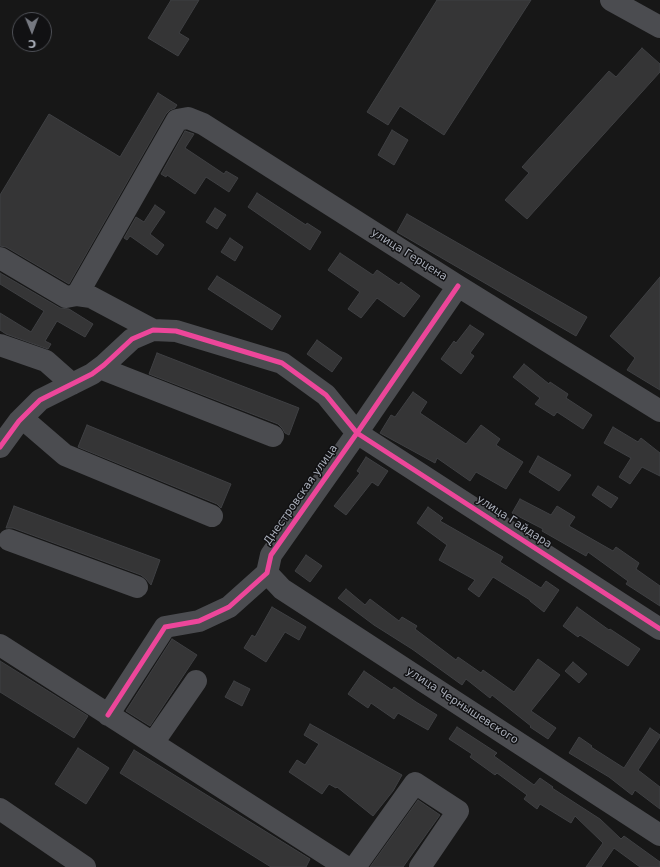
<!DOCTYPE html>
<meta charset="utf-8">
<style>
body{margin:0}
#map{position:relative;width:660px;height:867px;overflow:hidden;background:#171717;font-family:"DejaVu Sans",sans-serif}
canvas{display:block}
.north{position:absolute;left:12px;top:12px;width:40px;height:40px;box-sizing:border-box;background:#111113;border:1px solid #4d4f55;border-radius:50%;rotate:179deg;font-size:11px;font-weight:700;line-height:16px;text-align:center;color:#a8adb8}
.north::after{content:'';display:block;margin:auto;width:14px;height:18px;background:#757880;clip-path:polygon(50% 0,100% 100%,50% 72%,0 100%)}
</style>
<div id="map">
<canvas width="660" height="867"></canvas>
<div class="north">С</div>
</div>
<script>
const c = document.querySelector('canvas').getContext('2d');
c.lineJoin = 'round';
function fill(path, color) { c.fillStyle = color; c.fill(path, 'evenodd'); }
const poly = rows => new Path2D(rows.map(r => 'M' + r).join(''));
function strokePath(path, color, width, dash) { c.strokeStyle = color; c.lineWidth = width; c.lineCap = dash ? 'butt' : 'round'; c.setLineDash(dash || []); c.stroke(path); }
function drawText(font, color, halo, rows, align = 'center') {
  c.font = font + ' "DejaVu Sans",sans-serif'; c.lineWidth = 3; c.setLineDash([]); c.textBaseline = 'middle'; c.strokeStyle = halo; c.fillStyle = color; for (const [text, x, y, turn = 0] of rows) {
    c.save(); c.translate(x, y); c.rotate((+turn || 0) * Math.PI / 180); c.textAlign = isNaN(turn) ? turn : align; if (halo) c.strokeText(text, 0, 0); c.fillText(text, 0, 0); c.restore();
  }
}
const building = poly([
 [171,0,199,0,179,33,189,39,178,56,148,38,171,0],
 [437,0,531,0,444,135,400,106,388,125,367,112,437,0],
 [642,48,660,64,660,72,527,219,505,200,529,173,522,167,609,71,616,77,642,48],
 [158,93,177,105,175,108,170,110,166,114,69,284,6,247,0,246,0,195,49,114,120,157,158,93],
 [392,130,408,140,394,165,378,155,392,130],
 [185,131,194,134,185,148,224,174,226,171,238,178,229,192,206,177,195,194,167,175,166,177,161,174,185,131],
 [257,193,306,225,307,223,321,232,310,250,248,207,257,193],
 [155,205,165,212,150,234,164,245,157,255,130,236,127,240,124,238,136,217,144,222,155,205],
 [215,208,226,215,217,229,206,222,215,208],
 [407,214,587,317,576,336,397,232,407,214],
 [230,238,243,247,235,261,221,252,230,238],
 [340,253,373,275,377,270,399,285,401,282,420,296,404,317,377,298,361,318,348,309,360,292,328,270,340,253],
 [0,273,60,308,69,309,93,324,85,337,57,321,45,341,51,344,48,349,6,334,0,330,0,313,31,332,44,311,0,284,0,273],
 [217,276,281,316,272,330,208,289,217,276],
 [660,277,660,390,627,370,635,358,610,336,660,277],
 [470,325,484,334,470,353,474,356,461,374,441,359,454,341,456,343,470,325],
 [317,340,342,358,332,372,307,354,317,340],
 [157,353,299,408,289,435,285,433,282,428,278,424,149,374,157,353],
 [524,364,549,384,550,382,568,394,566,398,592,415,583,429,557,412,554,416,535,404,540,398,513,377,524,364],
 [413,392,427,402,420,413,466,444,481,425,500,439,496,445,523,462,506,489,476,472,470,481,437,458,435,463,380,433,391,415,395,417,413,392],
 [87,425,231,484,221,508,217,504,78,447,87,425],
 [613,427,638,442,641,438,660,453,660,476,642,467,630,484,619,477,631,458,604,443,613,427],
 [538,456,571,475,559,491,529,472,538,456],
 [366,457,388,471,378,486,372,482,346,515,334,506,360,473,357,471,366,457],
 [598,486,618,498,611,508,592,495,598,486],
 [520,499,551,515,557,506,575,517,569,526,613,551,616,547,639,563,636,569,660,586,660,606,626,584,628,581,588,552,586,556,542,531,543,529,512,513,520,499],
 [14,506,160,560,151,585,146,579,141,575,13,528,6,528,14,506],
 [428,507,443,518,440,521,503,557,500,562,541,588,546,581,559,590,544,612,530,601,530,600,493,577,479,597,468,589,475,580,439,560,447,545,417,523,428,507],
 [306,555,322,566,310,582,295,571,306,555],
 [346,589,365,605,370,599,399,621,402,617,417,626,415,629,456,660,458,657,481,673,483,670,514,692,538,659,560,675,531,711,556,728,548,739,530,727,531,726,492,695,490,698,466,679,462,685,412,649,374,625,338,598,346,589],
 [272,607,306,627,299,640,285,632,266,662,244,648,252,635,255,637,272,607],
 [577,607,609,630,610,629,640,649,628,666,580,635,578,637,563,626,577,607],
 [172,639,197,655,150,726,126,711,172,639],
 [0,661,88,716,74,738,0,692,0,661],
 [573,662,587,674,579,683,565,671,573,662],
 [364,671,392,690,394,687,416,702,437,715,428,730,398,713,394,719,371,703,368,708,348,694,364,671],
 [234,681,250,689,242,706,225,697,234,681],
 [310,724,402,775,393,791,373,816,337,787,336,788,329,784,322,794,289,772,297,760,305,765,319,744,304,735,310,724],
 [457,727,497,753,494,756,534,785,540,778,553,787,552,788,600,819,621,839,624,836,660,862,660,867,640,867,614,848,601,867,586,867,603,843,575,816,571,823,540,804,537,809,524,799,527,795,497,773,495,775,470,757,472,754,449,739,457,727],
 [650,728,660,735,660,737,638,770,660,787,660,809,635,790,632,795,609,777,569,753,579,737,592,746,591,747,624,768,650,728],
 [78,748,109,768,86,804,55,784,78,748],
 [134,750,310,859,306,867,271,867,120,773,134,750],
 [418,800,440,815,403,867,370,867,418,800]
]);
fill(building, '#353536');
strokePath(building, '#3f4043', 1);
strokePath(poly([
 [611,0,660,27],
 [0,258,66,297,77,295,177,120,188,118,203,124,458,286,660,411],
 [77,295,91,297,153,330],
 [0,345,46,361,72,384],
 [100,368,273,436],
 [22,418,65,455,212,516],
 [0,447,19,421,40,400,92,374,104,365,132,339,153,330,176,331,282,363,326,395,357,433,660,629],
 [9,540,137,587],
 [267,573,282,589,660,835],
 [0,645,346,867],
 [108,715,165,627,199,621,229,607,267,573,271,555,357,433,458,286],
 [153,743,196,681],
 [0,809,85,867],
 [355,867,415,783,458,811,420,867]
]), '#4b4c50', 22);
strokePath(poly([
 [0,447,19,421,40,400,92,374,104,365,132,339,153,330,176,331,282,363,326,395,357,433,660,629],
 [108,715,165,627,199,621,229,607,267,573,271,555,357,433,458,286]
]), '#ed469a', 5);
drawText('11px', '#a8adb8', '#111113', [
 ["улица Герцена",409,255,32],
 ["Днестровская улица",301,495,-55],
 ["улица Гайдара",514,522,33],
 ["улица Чернышевского",462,706,33]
]);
</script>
